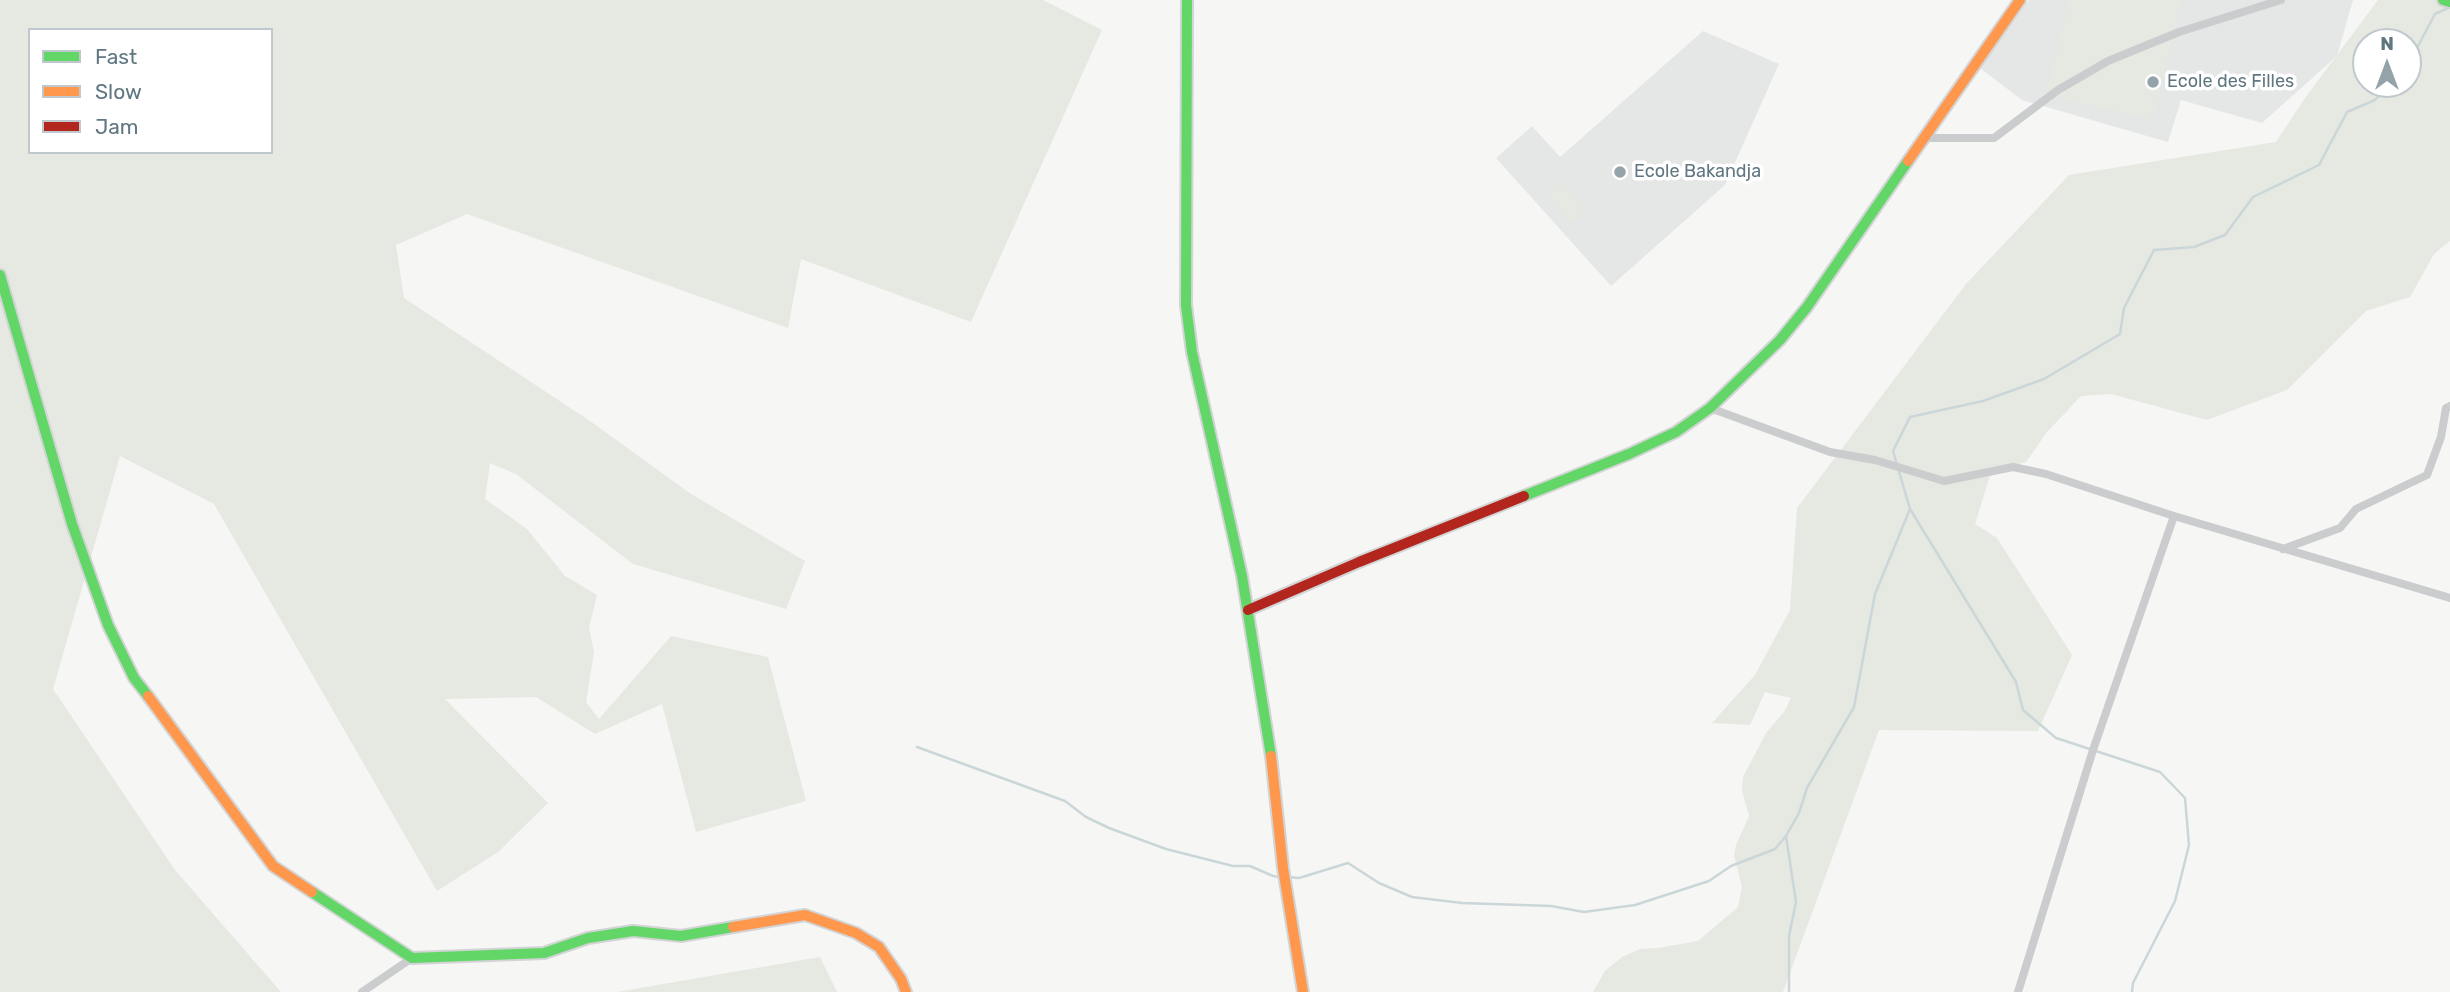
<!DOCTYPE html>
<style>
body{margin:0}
#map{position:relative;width:2450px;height:992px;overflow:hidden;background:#f6f6f5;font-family:Rubik,sans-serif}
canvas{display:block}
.legend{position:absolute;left:28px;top:28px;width:245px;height:126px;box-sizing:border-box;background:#fff;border:2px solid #bfc9cd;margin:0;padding:9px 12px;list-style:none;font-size:21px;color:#607781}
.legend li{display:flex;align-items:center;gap:14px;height:35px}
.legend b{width:35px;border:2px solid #bfc9cd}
.north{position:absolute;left:2352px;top:28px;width:70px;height:70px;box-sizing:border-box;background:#fff;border:2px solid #bfc9cd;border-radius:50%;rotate:0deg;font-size:19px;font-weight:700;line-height:28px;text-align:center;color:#607781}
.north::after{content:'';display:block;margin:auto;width:24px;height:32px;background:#94a3aa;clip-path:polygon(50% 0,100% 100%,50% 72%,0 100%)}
</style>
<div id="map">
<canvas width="2450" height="992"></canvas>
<ul class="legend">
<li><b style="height:9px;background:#63d668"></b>Fast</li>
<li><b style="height:9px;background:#ff974d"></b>Slow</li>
<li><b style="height:9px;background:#b3261e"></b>Jam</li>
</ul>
<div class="north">N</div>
</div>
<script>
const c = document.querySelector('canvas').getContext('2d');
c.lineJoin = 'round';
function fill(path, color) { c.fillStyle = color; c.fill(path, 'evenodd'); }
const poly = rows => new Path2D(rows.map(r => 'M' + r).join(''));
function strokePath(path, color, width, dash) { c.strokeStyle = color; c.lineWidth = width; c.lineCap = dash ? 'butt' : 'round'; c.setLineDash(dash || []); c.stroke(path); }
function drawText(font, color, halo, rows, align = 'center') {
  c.font = font + ' Rubik,sans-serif'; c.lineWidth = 7; c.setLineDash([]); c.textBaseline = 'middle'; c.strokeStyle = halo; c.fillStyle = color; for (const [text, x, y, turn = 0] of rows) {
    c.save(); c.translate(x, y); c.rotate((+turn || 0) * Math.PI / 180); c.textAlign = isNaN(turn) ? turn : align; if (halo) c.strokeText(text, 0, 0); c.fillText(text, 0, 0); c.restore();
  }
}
fill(poly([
 [2029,0,2353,0,2337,56,2262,123,2181,100,2168,142,2022,100,1980,68],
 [1703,31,1779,64,1725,185,1611,286,1496,158,1532,126,1560,157]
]), '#e5e7e6');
fill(poly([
 [0,0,1043,0,1102,30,971,322,801,259,788,328,467,214,396,245,404,298,590,421,691,494,805,561,786,609,633,564,516,474,490,463,485,499,527,529,565,576,597,595,589,628,594,652,586,702,599,719,671,636,768,657,806,801,696,832,662,704,595,734,536,697,445,699,548,803,498,852,437,891,214,504,120,456,53,689,175,870,281,992,0,992],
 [30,30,271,30,271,152,30,152],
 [2069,0,2181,0,2153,120,2046,95],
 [2378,0,2450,0,2450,241,2434,254,2410,297,2366,311,2287,390,2207,420,2111,394,2081,396,2047,432,2026,462,1991,472,1975,524,1997,538,2072,655,2038,731,1879,730,1783,992,1593,992,1605,971,1622,957,1640,949,1658,948,1698,941,1738,907,1742,887,1734,855,1736,845,1749,816,1742,791,1743,777,1766,733,1784,712,1791,698,1765,692,1750,725,1712,723,1755,675,1790,610,1797,508,1966,284,2069,175,2276,142,2305,98],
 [2366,42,2408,42,2408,84,2366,84],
 [1562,180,1587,210,1571,222,1547,193],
 [820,957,837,992,617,992]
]), '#e6e8e2');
strokePath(poly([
 [2408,65,2435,14,2450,7],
 [917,747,1065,801,1086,817,1109,828,1166,849,1233,866,1250,866,1273,876,1281,877],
 [1786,836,1796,902,1789,936,1789,992],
 [1287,877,1299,878,1348,863,1379,883,1412,897,1462,903,1551,906,1584,912,1635,905,1709,881,1731,866,1775,849,1786,836,1799,813,1807,788,1854,707,1875,594,1910,509],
 [2132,992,2133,983,2175,901,2189,845,2185,798,2160,772,2056,738,2023,710,2016,682,1910,509,1893,451,1910,417,1983,401,2044,379,2120,334,2124,308,2154,250,2194,247,2225,235,2253,197,2319,165,2347,112,2375,100,2390,84]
]), '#cbd6d8', 2.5);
const fast = poly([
 [1187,0,1186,305,1192,352,1242,576,1271,756],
 [2443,0,2450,2],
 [0,275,72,524,108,625,134,678,148,696],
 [1524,496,1629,454,1676,432,1710,408,1780,340,1807,307,1908,161],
 [312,892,412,958,544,953,588,938,633,931,681,936,733,927]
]);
const slow = poly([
 [1908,161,2020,0],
 [148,696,273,866,312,892],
 [1271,756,1283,868,1303,992],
 [733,927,805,915,856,933,879,947,901,979,906,992]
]);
const jam = poly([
 [1248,610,1359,562,1524,496]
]);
strokePath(fast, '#d3d4d5', 14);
strokePath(slow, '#d3d4d5', 14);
strokePath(jam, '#d3d4d5', 14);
strokePath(poly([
 [1925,138,1994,138,2058,90,2108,61,2179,32,2281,0],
 [1710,408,1830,452,1875,460,1944,481,2013,467,2046,474,2174,516,2450,598],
 [2283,549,2340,528,2356,509,2427,475,2441,437,2446,408,2450,406],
 [362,992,412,958],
 [2018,992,2093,750,2174,516]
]), '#cbcccd', 8);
strokePath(fast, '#63d668', 10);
strokePath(slow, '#ff974d', 10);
strokePath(jam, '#b3261e', 10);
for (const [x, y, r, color] of [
 [2153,82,7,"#94a3aa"],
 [1620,172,7,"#94a3aa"]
]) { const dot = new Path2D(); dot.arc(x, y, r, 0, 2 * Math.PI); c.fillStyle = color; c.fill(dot); strokePath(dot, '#fff', 2.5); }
drawText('18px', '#607781', '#fff', [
 ["Ecole des Filles",2167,82],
 ["Ecole Bakandja",1634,172]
], 'left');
</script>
